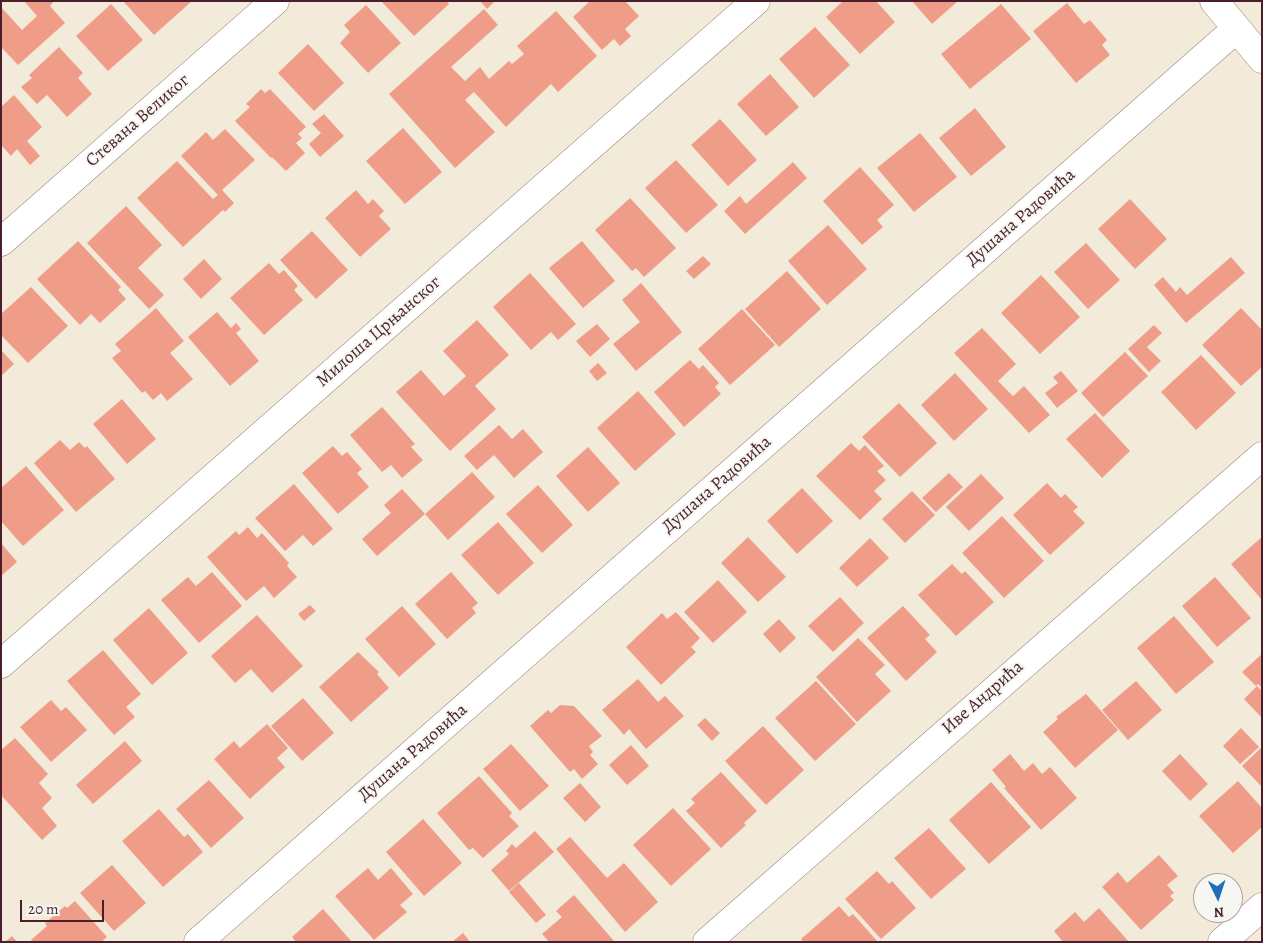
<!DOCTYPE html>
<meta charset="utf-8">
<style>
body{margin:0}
#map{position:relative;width:1263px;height:943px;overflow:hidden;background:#f2ebda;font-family:Alegreya,serif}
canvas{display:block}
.frame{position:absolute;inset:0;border:2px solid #4a1f2b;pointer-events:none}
.north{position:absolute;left:1193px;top:873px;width:50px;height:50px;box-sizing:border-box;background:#f6f6f2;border:1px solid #b1a0a2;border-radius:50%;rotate:176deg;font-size:14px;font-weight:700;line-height:20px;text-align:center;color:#4a1f2b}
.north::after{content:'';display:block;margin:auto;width:18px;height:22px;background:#1f6fb2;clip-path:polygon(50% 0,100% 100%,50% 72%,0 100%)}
.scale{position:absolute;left:20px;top:900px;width:84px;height:22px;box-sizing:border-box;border:2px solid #4a1f2b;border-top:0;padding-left:6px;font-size:15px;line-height:18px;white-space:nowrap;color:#4a1f2b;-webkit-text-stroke:4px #f6f6f2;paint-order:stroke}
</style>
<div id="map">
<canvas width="1263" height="943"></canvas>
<div class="frame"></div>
<div class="north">N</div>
<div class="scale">20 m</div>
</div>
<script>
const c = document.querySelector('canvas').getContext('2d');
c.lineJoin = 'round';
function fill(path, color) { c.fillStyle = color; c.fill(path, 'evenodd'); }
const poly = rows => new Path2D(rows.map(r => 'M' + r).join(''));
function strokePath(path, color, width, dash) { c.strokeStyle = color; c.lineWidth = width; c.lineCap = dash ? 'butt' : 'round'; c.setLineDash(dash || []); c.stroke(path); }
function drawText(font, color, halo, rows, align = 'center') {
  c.font = font + ' Alegreya,serif'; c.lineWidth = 4; c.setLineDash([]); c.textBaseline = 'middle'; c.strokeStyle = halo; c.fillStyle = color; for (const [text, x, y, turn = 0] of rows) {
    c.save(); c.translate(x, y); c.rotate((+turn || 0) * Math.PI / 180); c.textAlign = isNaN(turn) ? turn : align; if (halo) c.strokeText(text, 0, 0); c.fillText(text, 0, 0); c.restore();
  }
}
fill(poly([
 [24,1,54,1,50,6,65,23,18,65,1,47,1,7,22,30,37,16],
 [123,1,192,1,154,35],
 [381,1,447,1,449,4,414,36],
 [480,1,495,1,487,9],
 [590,1,625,1,639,16,625,29,631,36,620,46,614,39,602,50,573,17],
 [843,1,876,1,895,22,860,54,826,17],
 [912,1,958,1,932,24],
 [1067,3,1084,24,1090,20,1107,40,1102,45,1110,55,1076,83,1033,31],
 [111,4,143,40,108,71,76,36],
 [1001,4,1031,39,970,89,941,54],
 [366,5,401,43,368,73,340,43,350,32,344,25],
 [484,9,498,25,451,67,465,81,480,67,489,79,509,61,512,64,524,54,517,46,556,11,597,56,558,92,551,84,506,127,474,92,465,100,495,132,455,168,389,94],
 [815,27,850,65,814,98,779,59],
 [308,44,344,83,314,111,278,73],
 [59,47,83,73,78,78,92,94,67,117,47,95,37,104,21,87,32,78,29,75],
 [770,74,799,107,766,136,737,104],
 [261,89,265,93,270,89,306,127,298,134,302,138,296,143,305,153,286,171,272,157,271,158,235,121,250,107,246,104],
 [14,95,42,127,27,141,40,156,30,165,17,149,11,156,1,145,1,107],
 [975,108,1006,147,971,176,939,138],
 [324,114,344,136,320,157,309,144,321,133,312,124],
 [720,119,757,160,728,186,691,145],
 [403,128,442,172,405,204,366,161],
 [225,129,255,160,222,190,234,203,225,212,223,210,183,247,137,198,177,161,213,199,218,195,181,156,206,132,213,140],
 [920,133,957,177,914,212,877,168],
 [676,160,718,205,686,233,645,188],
 [793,162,807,178,745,234,724,211,740,196,746,204],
 [860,167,894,205,877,220,883,227,862,245,823,201],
 [356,190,368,204,373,199,384,211,379,216,391,229,360,257,325,218],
 [630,198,676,248,644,277,636,268,632,271,595,230],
 [1130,199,1167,239,1135,269,1098,229],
 [126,206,162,245,138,268,164,295,149,309,87,243],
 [828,225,867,269,827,305,788,261],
 [312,231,348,270,316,299,280,260],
 [78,241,121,287,118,290,126,299,100,323,91,314,80,325,37,279],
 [582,241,615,281,583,308,549,268],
 [1086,243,1120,280,1088,309,1054,272],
 [703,256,711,264,694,279,686,271],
 [1231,257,1245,273,1186,323,1154,285,1163,277,1176,292,1180,287,1187,295],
 [204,259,222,279,201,299,183,279],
 [269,263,279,274,284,270,298,286,294,290,303,300,264,335,230,298],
 [787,271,821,309,779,347,745,309],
 [530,273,576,324,558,340,551,332,531,350,493,307],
 [1041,275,1080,317,1040,354,1001,313],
 [641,283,682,332,636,371,613,344,640,322,622,300],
 [31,287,68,326,28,363,1,335,1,314],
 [156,308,184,341,170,353,193,379,167,401,161,393,153,400,145,391,142,393,112,358,121,351,115,344],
 [1241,308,1262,330,1262,367,1241,386,1202,345],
 [742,309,775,345,730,385,698,349],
 [217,312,231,328,236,323,241,329,236,333,259,361,230,386,188,337],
 [477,320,509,355,475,386,496,409,450,451,396,392,421,370,444,396,466,376,443,351],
 [597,324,610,339,590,357,576,341],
 [1154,325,1162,333,1147,347,1161,361,1149,372,1128,349],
 [982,328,1016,364,998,381,1013,396,1024,386,1050,415,1029,433,954,353],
 [1,350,14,364,1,376],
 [1125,352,1148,376,1103,417,1081,393],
 [1201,355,1236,393,1196,430,1161,392],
 [690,360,699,369,703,365,719,383,715,387,721,394,684,427,654,392],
 [598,363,607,373,597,381,589,371],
 [1061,371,1078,391,1057,408,1045,393,1058,383,1053,377],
 [955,373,988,409,954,441,921,405],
 [638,391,676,434,635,471,597,428],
 [122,399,156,439,127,464,93,424],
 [899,403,937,443,900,477,862,437],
 [382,407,415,444,411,447,423,460,402,478,391,465,382,472,350,435],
 [1095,413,1130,451,1102,478,1066,439],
 [499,425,512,439,523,429,543,452,514,478,494,455,477,470,464,456],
 [60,440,70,450,79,442,85,448,87,446,115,479,76,512,34,463],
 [851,443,859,451,865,445,884,466,877,471,886,480,874,491,882,499,860,520,816,476],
 [333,446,342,456,347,452,362,469,357,473,369,487,338,514,302,473],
 [588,447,620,483,588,512,556,476],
 [26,466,64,510,23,546,1,521,1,488],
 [472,472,495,497,448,540,425,514],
 [949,473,963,487,936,512,922,498],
 [981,474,1004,498,969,531,946,507],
 [1047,483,1061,498,1065,494,1078,507,1073,511,1085,523,1050,555,1013,515],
 [294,484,333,529,313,546,303,535,285,551,255,518],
 [538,485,573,525,542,553,506,514],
 [802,488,833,521,797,554,767,521],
 [402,489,425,514,377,556,362,539,391,513,384,505],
 [912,491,935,515,905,543,882,519],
 [1002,516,1044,561,1004,598,962,553],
 [498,522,534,563,498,595,461,555],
 [248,527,257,538,262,533,289,563,287,566,297,577,274,598,264,586,246,601,207,557,236,531,239,535],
 [748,537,786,577,758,602,721,563],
 [1262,537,1262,600,1231,564],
 [870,538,889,558,857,587,839,568],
 [1,543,17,562,1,576],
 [952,564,962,574,965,571,994,602,956,636,918,595],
 [212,572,242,606,199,643,161,600,188,577,196,586],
 [451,572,478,603,472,608,476,613,447,639,415,604],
 [1215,577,1251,618,1217,647,1182,606],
 [718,580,747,612,713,643,684,612],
 [840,597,864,623,833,652,808,626],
 [310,605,316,611,304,621,298,614],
 [402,606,436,644,399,677,365,639],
 [903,606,930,635,925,639,937,652,906,681,867,638],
 [149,608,188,653,152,685,113,640],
 [676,612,700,638,691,647,696,652,661,685,626,647,662,613,667,619],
 [257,615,303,666,272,693,251,669,235,683,211,656],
 [1174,616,1214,662,1176,694,1137,648],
 [779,619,796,638,780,653,763,634],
 [858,638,885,665,875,674,891,691,857,722,816,677],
 [103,650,141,694,126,707,135,717,114,735,67,681],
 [358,652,379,672,377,674,389,688,351,722,319,687],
 [1262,654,1262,688,1258,684,1256,686,1242,672],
 [638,679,658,702,665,696,684,716,646,749,629,729,624,735,602,710],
 [816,681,856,724,815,761,775,718],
 [1136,681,1162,710,1128,740,1102,710],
 [1257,686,1262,691,1262,718,1244,699],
 [1086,694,1118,730,1075,768,1043,732,1058,719,1056,717],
 [303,698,334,733,302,761,271,726],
 [51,700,61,711,66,707,87,730,51,762,20,727],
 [560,705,574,706,602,736,589,746,593,752,590,755,598,764,582,779,574,769,570,772,530,726,548,710,551,713],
 [705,718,720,733,712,741,697,725],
 [267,724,288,748,277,758,285,767,250,799,214,759,234,741,240,748],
 [763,726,804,770,766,805,725,761],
 [1241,728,1259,747,1240,764,1223,746],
 [15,738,48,774,39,783,52,798,42,808,57,826,42,840,1,795,1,750],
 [125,741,142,761,93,804,76,785],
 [511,744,549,786,520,811,483,769],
 [631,745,649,766,627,785,609,765],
 [1262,747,1262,787,1242,766],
 [1010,754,1024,771,1033,763,1042,774,1050,767,1077,798,1041,830,1004,788,1006,787,992,770],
 [1180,754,1208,784,1190,801,1162,771],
 [721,772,757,811,744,823,746,825,721,848,686,811,695,803,691,799],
 [479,776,512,813,509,816,519,826,483,858,473,848,469,850,437,813],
 [209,780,244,818,211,848,176,809],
 [1238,781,1262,808,1262,827,1233,853,1199,816],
 [991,782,1031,827,989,864,949,820],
 [580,783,601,807,585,822,563,798],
 [673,808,711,849,671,886,633,845],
 [159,809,184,837,188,834,203,852,163,887,122,841],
 [423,819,462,863,424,896,386,852],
 [929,828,966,869,931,899,894,858],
 [535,831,554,852,509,891,491,870,509,854,506,851,512,844,516,848],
 [570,837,607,878,624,863,658,902,625,932,556,849],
 [1159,855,1178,876,1167,885,1174,893,1170,896,1174,900,1141,930,1102,887,1118,872,1127,883],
 [112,865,146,903,114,931,80,893],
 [368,868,378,880,391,868,413,894,400,905,407,912,374,940,335,896],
 [877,871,889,884,892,881,916,908,881,939,845,899],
 [519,883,546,915,536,923,509,892],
 [574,895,614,941,613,942,549,942,542,934,562,917,556,911],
 [75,901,107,937,101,942,33,942,31,940,47,926,45,923,65,906,67,908],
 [839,906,849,917,853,914,878,942,803,942,801,939],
 [1099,908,1129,942,1063,942,1054,931,1075,912,1084,922],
 [323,909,352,942,296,942,292,937],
 [463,933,470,942,452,942],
 [12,936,17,942,5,942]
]), '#ef9d88');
const minor = poly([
 [1214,1,1262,59],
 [1,242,275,1],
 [1,664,756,1],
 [198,942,1236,29],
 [707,942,1262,456],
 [1222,942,1262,907]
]);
strokePath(minor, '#9e8582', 29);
strokePath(minor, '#fff', 28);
drawText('18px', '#4a1f2b', '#f6f6f2', [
 ["Стевана Великог",138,121,-41],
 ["Душана Радовића",1021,218,-41],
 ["Милоша Црњанског",379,332,-41],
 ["Душана Радовића",717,485,-41],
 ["Иве Андрића",983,698,-41],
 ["Душана Радовића",413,753,-41]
]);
</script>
